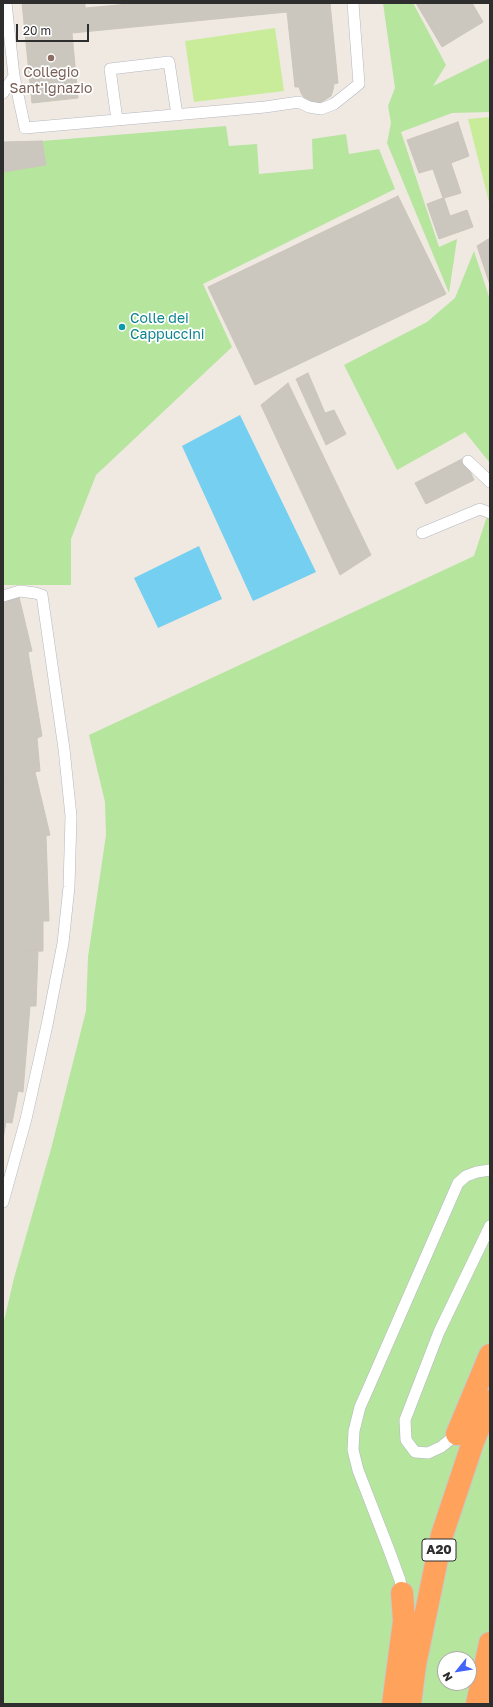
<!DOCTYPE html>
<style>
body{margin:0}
#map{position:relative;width:493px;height:1707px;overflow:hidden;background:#efe9e1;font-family:"Golos Text",sans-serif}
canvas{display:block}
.frame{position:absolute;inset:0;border:4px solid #2e2e2e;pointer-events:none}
.north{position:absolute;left:437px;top:1651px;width:40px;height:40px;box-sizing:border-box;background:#fff;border:1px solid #ababab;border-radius:50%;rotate:240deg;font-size:11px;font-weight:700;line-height:16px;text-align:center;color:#2e2e2e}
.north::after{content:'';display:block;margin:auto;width:14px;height:18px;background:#4264fb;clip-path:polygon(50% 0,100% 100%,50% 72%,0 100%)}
.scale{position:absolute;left:16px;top:24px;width:73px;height:18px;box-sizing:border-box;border:2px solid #2e2e2e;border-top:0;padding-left:5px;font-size:12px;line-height:14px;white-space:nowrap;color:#2e2e2e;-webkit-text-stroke:3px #fff;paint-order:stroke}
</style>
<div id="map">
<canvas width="493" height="1707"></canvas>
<div class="frame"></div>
<div class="north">N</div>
<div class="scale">20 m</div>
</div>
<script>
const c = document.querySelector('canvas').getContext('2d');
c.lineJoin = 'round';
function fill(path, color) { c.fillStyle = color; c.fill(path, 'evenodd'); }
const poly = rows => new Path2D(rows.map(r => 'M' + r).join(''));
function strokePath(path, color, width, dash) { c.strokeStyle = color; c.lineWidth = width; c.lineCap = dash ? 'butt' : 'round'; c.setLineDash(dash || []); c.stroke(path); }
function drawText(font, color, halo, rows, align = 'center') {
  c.font = font + ' "Golos Text",sans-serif'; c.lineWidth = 3.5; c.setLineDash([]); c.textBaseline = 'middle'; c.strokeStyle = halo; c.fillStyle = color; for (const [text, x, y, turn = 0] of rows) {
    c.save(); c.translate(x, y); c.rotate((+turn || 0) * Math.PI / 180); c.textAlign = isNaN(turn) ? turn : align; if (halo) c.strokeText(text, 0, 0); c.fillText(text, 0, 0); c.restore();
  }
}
fill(poly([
 [383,3,413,3,446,65,433,86,490,58,490,112,452,113,401,132,439,247,457,239,449,293,387,143,391,123,388,106,395,88],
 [226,126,229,146,257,144,259,174,313,169,312,139,346,134,349,154,379,149,395,189,203,284,232,347,96,475,71,539,71,585,3,585,3,172,46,165,42,141],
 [474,251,490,300,490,463,465,432,397,470,344,365,427,322,455,298],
 [490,507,490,1704,3,1704,3,1325,14,1278,51,1149,86,1011,88,957,106,835,105,802,89,735,474,556],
 [445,1659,469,1659,469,1683,445,1683]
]), '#b6e59e');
fill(poly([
 [275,28,284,91,194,102,185,41],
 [490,117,490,206,468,119]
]), '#c9ec9a');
fill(poly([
 [240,415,316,572,253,601,182,446],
 [199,546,222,599,158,628,134,578]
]), '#75cff0');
const building = poly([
 [22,3,85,3,85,8,140,3,330,3,338,83,334,84,333,90,331,96,325,100,319,103,305,99,301,93,299,87,295,87,287,12,72,33,78,98,32,103,22,3],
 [416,3,472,3,483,22,442,47,416,3],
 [458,122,469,156,451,163,461,193,444,198,450,216,467,210,473,227,439,239,427,204,443,198,433,169,419,173,407,140,458,122],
 [42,141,46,165,3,172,3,142,42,141],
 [398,196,446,294,255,385,208,287,398,196],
 [490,238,490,285,477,246,490,238],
 [308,373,325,413,334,410,346,434,326,445,296,379,308,373],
 [288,383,371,555,340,575,261,405,288,383],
 [464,458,474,480,426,504,415,483,464,458],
 [19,597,32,651,28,652,42,736,37,738,40,771,3,777,3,602,19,597],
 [35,772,50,835,46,836,49,921,43,921,43,951,3,952,3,777,35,772],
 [38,951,36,1006,30,1006,23,1092,18,1091,12,1123,3,1122,3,952,38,951],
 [3,1122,6,1122,3,1139,3,1122]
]);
fill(building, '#cbc7bf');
strokePath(building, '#cbc5ba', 1);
const lane = poly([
 [14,76,25,128,265,107,299,102,309,107,321,109,334,104,359,84,353,3],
 [3,93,14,76,6,3],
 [117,120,110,69,169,62,177,115],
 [468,461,490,482],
 [422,533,480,509,490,513],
 [3,596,20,591,35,593,42,595,64,749,71,816,69,887,63,943,47,1025,26,1119,3,1202],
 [457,1434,441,1447,428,1453,415,1452,406,1440,405,1420,439,1332,490,1226],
 [402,1593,400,1580,389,1550,358,1470,353,1450,354,1431,360,1407,368,1389,458,1183,466,1176,477,1172,490,1170]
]);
const highway = poly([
 [457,1434,490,1355],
 [393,1704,404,1621,402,1593],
 [410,1704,415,1665,442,1535,473,1442,490,1401],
 [477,1704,490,1643]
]);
strokePath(lane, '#b4b7c1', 12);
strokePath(highway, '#c9c9c9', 24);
strokePath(lane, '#fff', 11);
strokePath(highway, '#ffa35c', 22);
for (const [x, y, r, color] of [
 [51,58,4,"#8d6e63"],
 [122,327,4,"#0f9aa8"]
]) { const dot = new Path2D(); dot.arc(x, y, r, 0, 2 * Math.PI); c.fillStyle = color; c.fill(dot); strokePath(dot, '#fff', 1.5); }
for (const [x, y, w] of [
 [439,1550,34]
]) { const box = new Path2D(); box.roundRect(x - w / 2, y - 11, w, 22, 3); c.fillStyle = '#fff'; c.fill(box); strokePath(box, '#2e2e2e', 1); }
drawText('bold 13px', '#2e2e2e', null, [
 ["A20",439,1550]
]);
drawText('14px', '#785e54', '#fff', [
 ["Collegio",51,73],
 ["Sant'Ignazio",51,89]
]);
drawText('14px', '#0d838f', '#fff', [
 ["Colle dei",130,319],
 ["Cappuccini",130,335]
], 'left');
</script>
